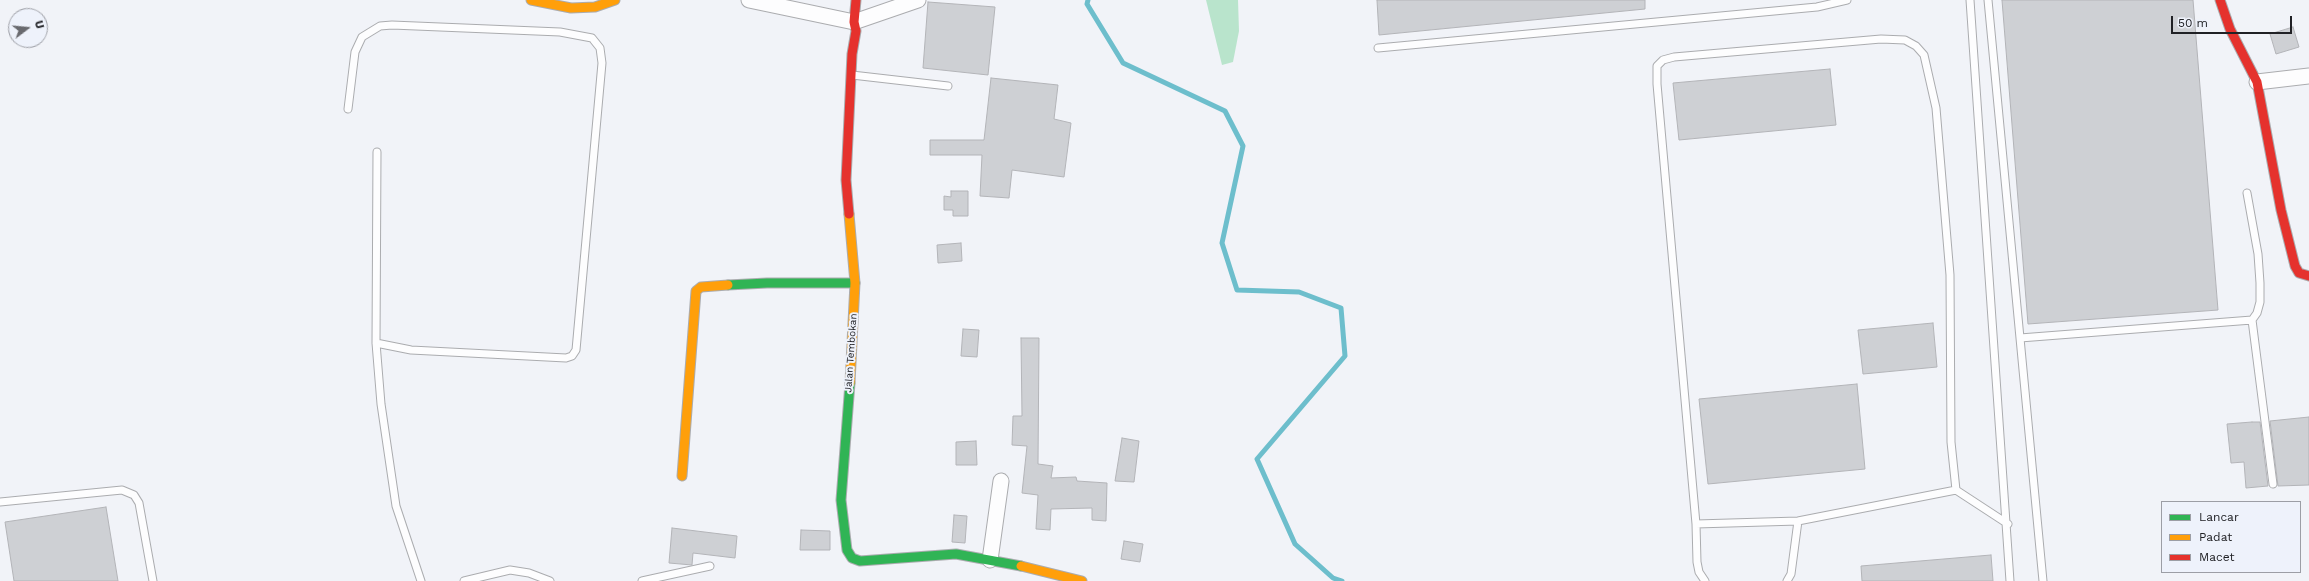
<!DOCTYPE html>
<style>
body{margin:0}
#map{position:relative;width:2309px;height:581px;overflow:hidden;background:#f1f3f8;font-family:"Work Sans",sans-serif}
canvas{display:block}
.legend{position:absolute;left:2161px;top:501px;width:140px;height:72px;box-sizing:border-box;background:#eef2fb;border:1px solid #9c9ea5;margin:0;padding:5px 7px;list-style:none;font-size:12px;color:#202125}
.legend li{display:flex;align-items:center;gap:8px;height:20px}
.legend b{width:20px;border:1px solid #9c9ea5}
.north{position:absolute;left:8px;top:8px;width:40px;height:40px;box-sizing:border-box;background:#eef2fb;border:1px solid #9c9ea5;border-radius:50%;rotate:74deg;font-size:11px;font-weight:700;line-height:16px;text-align:center;color:#202125}
.north::after{content:'';display:block;margin:auto;width:14px;height:18px;background:#696a6f;clip-path:polygon(50% 0,100% 100%,50% 72%,0 100%)}
.scale{position:absolute;left:2171px;top:16px;width:121px;height:18px;box-sizing:border-box;border:2px solid #202125;border-top:0;padding-left:5px;font-size:12px;line-height:14px;white-space:nowrap;color:#202125;-webkit-text-stroke:3px #eef2fb;paint-order:stroke}
</style>
<div id="map">
<canvas width="2309" height="581"></canvas>
<ul class="legend">
<li><b style="height:5px;background:#30b455"></b>Lancar</li>
<li><b style="height:5px;background:#ff9f0a"></b>Padat</li>
<li><b style="height:5px;background:#e5322d"></b>Macet</li>
</ul>
<div class="north">U</div>
<div class="scale">50 m</div>
</div>
<script>
const c = document.querySelector('canvas').getContext('2d');
c.lineJoin = 'round';
function fill(path, color) { c.fillStyle = color; c.fill(path, 'evenodd'); }
const poly = rows => new Path2D(rows.map(r => 'M' + r).join(''));
function strokePath(path, color, width, dash) { c.strokeStyle = color; c.lineWidth = width; c.lineCap = dash ? 'butt' : 'round'; c.setLineDash(dash || []); c.stroke(path); }
function drawText(font, color, halo, rows, align = 'center') {
  c.font = font + ' "Work Sans",sans-serif'; c.lineWidth = 4; c.setLineDash([]); c.textBaseline = 'middle'; c.strokeStyle = halo; c.fillStyle = color; for (const [text, x, y, turn = 0] of rows) {
    c.save(); c.translate(x, y); c.rotate((+turn || 0) * Math.PI / 180); c.textAlign = isNaN(turn) ? turn : align; if (halo) c.strokeText(text, 0, 0); c.fillText(text, 0, 0); c.restore();
  }
}
fill(poly([
 [1206,0,1238,0,1239,31,1233,62,1222,65]
]), '#b9e4cc');
strokePath(poly([
 [1088,0,1087,4,1123,63,1225,111,1243,146,1222,243,1237,290,1299,292,1341,308,1345,356,1257,459,1295,544,1333,578,1342,581]
]), '#6dbecc', 5);
const building = poly([
 [1377,0,1645,0,1645,9,1379,35,1377,0],
 [2002,0,2193,0,2218,310,2028,324,2002,0],
 [928,2,995,7,988,75,923,68,928,2],
 [2293,27,2299,47,2276,54,2270,34,2293,27],
 [1830,69,1836,125,1679,140,1673,83,1830,69],
 [991,78,1058,85,1054,119,1071,123,1064,177,1012,170,1009,198,980,196,982,155,930,155,930,140,984,140,991,78],
 [951,191,968,191,968,216,953,216,953,210,944,210,944,196,951,197,951,191],
 [961,243,962,261,938,263,937,245,961,243],
 [1933,323,1937,367,1863,374,1858,330,1933,323],
 [963,329,979,330,977,357,961,356,963,329],
 [1021,338,1039,338,1038,464,1053,466,1051,478,1076,477,1077,481,1107,483,1106,521,1092,520,1092,508,1051,509,1050,530,1036,529,1038,495,1022,493,1027,446,1012,445,1013,416,1022,416,1021,338],
 [1857,384,1865,469,1708,484,1699,399,1857,384],
 [2309,417,2309,485,2278,486,2270,421,2309,417],
 [2252,422,2260,422,2268,486,2246,488,2244,462,2231,463,2227,424,2252,422],
 [1122,438,1139,441,1134,482,1115,481,1122,438],
 [976,441,977,465,956,465,956,442,976,441],
 [106,507,118,581,14,581,5,522,106,507],
 [954,515,967,516,965,543,952,542,954,515],
 [672,528,737,536,735,558,693,553,692,565,669,563,672,528],
 [801,530,830,531,830,550,800,550,801,530],
 [1124,541,1143,544,1140,562,1121,559,1124,541],
 [1991,555,1993,581,1862,581,1861,566,1991,555]
]);
fill(building, '#ced0d4');
strokePath(building, '#b3b4b8', 1);
const lane = poly([
 [1970,0,2010,581],
 [1988,0,2043,581],
 [1378,48,1817,7,1847,0],
 [852,75,948,86],
 [348,109,355,52,362,37,380,26,392,25,560,32,592,38,600,48,602,63,576,350,572,356,566,358,411,350,376,343],
 [377,152,376,343,381,404,396,506,421,581],
 [2247,193,2258,254,2260,283,2260,302,2257,313,2252,320,2273,484],
 [2020,338,2252,320],
 [0,502,122,490,134,495,139,503,153,581],
 [1696,524,1798,521,1956,490],
 [464,581,510,570,529,573,550,581],
 [642,581,710,566],
 [1705,581,1699,572,1697,562,1696,524,1657,84,1657,66,1663,60,1674,57,1881,39,1905,40,1916,46,1924,55,1936,108,1950,275,1951,442,1956,490,2008,524],
 [1787,581,1791,574,1798,521]
]);
const street = poly([
 [749,0,854,22,918,0],
 [2257,82,2309,76],
 [990,560,1001,481]
]);
const fast = poly([
 [728,285,767,283,855,283],
 [850,383,841,500,847,550,852,558,860,561,956,554,1021,566]
]);
const slow = poly([
 [531,0,571,8,595,7,615,0],
 [849,214,855,283,850,383],
 [682,476,696,291,701,287,728,285],
 [1021,566,1082,581]
]);
const jam = poly([
 [2220,0,2230,29,2257,82,2281,210,2295,266,2299,273,2309,276],
 [849,214,846,180,852,54,856,31,854,22,856,0]
]);
strokePath(lane, '#abacaf', 9);
strokePath(street, '#abacaf', 17);
strokePath(fast, '#abacaf', 11);
strokePath(slow, '#abacaf', 11);
strokePath(jam, '#abacaf', 11);
strokePath(lane, '#fdfdfe', 7);
strokePath(street, '#fdfdfe', 15);
strokePath(fast, '#30b455', 9);
strokePath(slow, '#ff9f0a', 9);
strokePath(jam, '#e5322d', 9);
drawText('10px', '#202125', '#eef2fb', [
 ["Jalan Tembokan",851,353,-86]
]);
</script>
